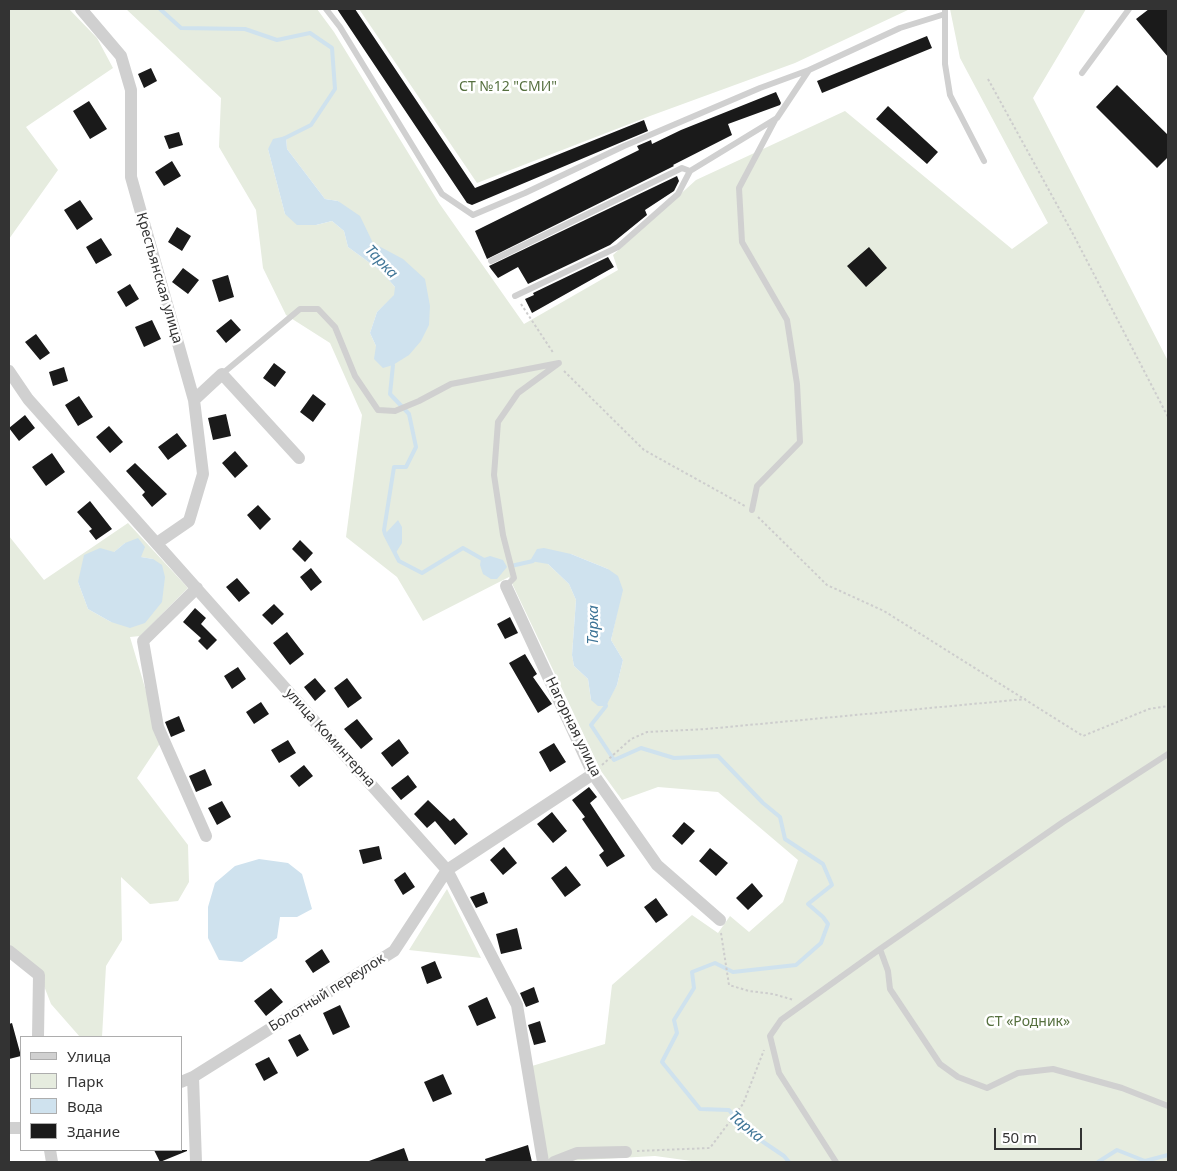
<!DOCTYPE html>
<meta charset="utf-8">
<style>
body{margin:0}
#map{position:relative;width:1177px;height:1171px;overflow:hidden;background:#fff;font-family:"Noto Sans",sans-serif}
canvas{display:block}
.frame{position:absolute;inset:0;border:10px solid #333;pointer-events:none}
.legend{position:absolute;left:20px;top:1036px;width:162px;height:115px;box-sizing:border-box;background:#fff;border:1px solid #adadad;margin:0;padding:6px 9px;list-style:none;font-size:15px;color:#333}
.legend li{display:flex;align-items:center;gap:10px;height:25px}
.legend b{width:25px;border:1px solid #adadad}
.scale{position:absolute;left:994px;top:1128px;width:88px;height:22px;box-sizing:border-box;border:2px solid #333;border-top:0;padding-left:6px;font-size:15px;line-height:18px;white-space:nowrap;color:#333;-webkit-text-stroke:4px #fff;paint-order:stroke}
</style>
<div id="map">
<canvas width="1177" height="1171"></canvas>
<div class="frame"></div>
<ul class="legend">
<li><b style="height:6px;background:#d0d0d0"></b>Улица</li>
<li><b style="height:14px;background:#e6ecdf"></b>Парк</li>
<li><b style="height:14px;background:#cfe2ee"></b>Вода</li>
<li><b style="height:14px;background:#1a1a1a"></b>Здание</li>
</ul>
<div class="scale">50 m</div>
</div>
<script>
const c = document.querySelector('canvas').getContext('2d');
c.lineJoin = 'round';
function fill(path, color) { c.fillStyle = color; c.fill(path, 'evenodd'); }
const poly = rows => new Path2D(rows.map(r => 'M' + r).join(''));
function strokePath(path, color, width, dash) { c.strokeStyle = color; c.lineWidth = width; c.lineCap = dash ? 'butt' : 'round'; c.setLineDash(dash || []); c.stroke(path); }
function drawText(font, color, halo, rows, align = 'center') {
  c.font = font + ' "Noto Sans",sans-serif'; c.lineWidth = 5; c.setLineDash([]); c.textBaseline = 'middle'; c.strokeStyle = halo; c.fillStyle = color; for (const [text, x, y, turn = 0] of rows) {
    c.save(); c.translate(x, y); c.rotate((+turn || 0) * Math.PI / 180); c.textAlign = isNaN(turn) ? turn : align; if (halo) c.strokeText(text, 0, 0); c.fillText(text, 0, 0); c.restore();
  }
}
fill(poly([
 [9,9,69,9,97,38,113,68,26,127,58,170,9,239],
 [126,9,317,9,334,32,439,203,524,324,618,270,613,255,696,180,845,111,1012,249,1048,223,960,58,950,9,1086,9,1033,98,1168,361,1168,1162,699,1162,655,1156,547,1162,532,1066,605,1044,612,985,692,915,718,933,730,916,749,932,783,902,798,860,718,792,658,787,622,800,601,771,509,577,423,621,397,577,346,537,362,415,330,343,286,315,263,268,256,210,219,147,221,98],
 [286,137,287,149,325,199,338,201,366,231,373,244,379,246,421,341,376,346,370,333,377,312,395,295,395,287,381,271,348,247,344,231,332,221,316,225,285,214,268,149],
 [571,554,608,569,619,604,611,640,623,660,617,685,612,693,591,700,588,679,574,666,572,655,576,600,569,584,548,564],
 [359,9,910,9,795,63,650,116,477,183],
 [128,523,188,588,140,636,130,637,161,742,137,778,188,845,189,882,178,901,150,904,121,877,122,940,106,966,102,1037,80,1037,51,1004,37,968,9,944,9,536,44,580],
 [125,543,141,557,153,559,111,622,88,609,78,582],
 [447,889,481,958,409,950]
]), '#e6ecdf');
fill(poly([
 [286,136,287,149,325,199,338,201,360,216,373,243,403,259,425,279,430,306,429,325,421,341,409,355,393,365,383,368,374,359,376,346,370,333,377,312,394,295,395,287,381,271,348,247,344,231,332,221,316,225,297,225,285,214,268,149,273,139],
 [398,520,402,527,402,543,395,554,385,534],
 [138,538,145,547,141,557,153,559,162,565,165,577,162,602,145,623,130,628,111,622,88,609,78,582,84,555,100,548,114,552,125,543],
 [544,548,571,554,608,569,618,576,623,590,611,640,623,660,617,685,606,706,598,706,591,700,588,679,574,666,572,655,576,600,569,584,548,564,530,561,537,549],
 [490,556,503,560,507,567,497,579,491,579,483,574,480,565,481,559],
 [259,859,288,863,302,874,312,909,297,917,280,917,277,938,242,962,219,960,208,938,208,907,215,883,235,866]
]), '#cfe2ee');
strokePath(poly([
 [160,9,181,28,245,29,277,40,310,33,332,48,335,89,311,125,283,139],
 [391,362,393,365,390,394,409,414,416,447,406,467,394,467,384,530,385,534,399,561,422,573,463,548,484,560],
 [511,566,533,561],
 [605,703,606,706,591,725,614,760,641,748,674,758,718,756,763,803,780,817,785,839,823,864,832,885,808,904,823,917,828,924,821,943,796,965,733,972,715,963,692,972,694,988,674,1020,677,1033,662,1062,700,1109,729,1110,747,1131,784,1156,789,1162],
 [1098,1162,1117,1150,1145,1161,1168,1155]
]), '#cfe2ee', 4);
fill(poly([
 [337,9,355,9,475,188,644,120,648,131,472,205,467,203],
 [1149,9,1168,9,1168,57,1136,19],
 [927,36,932,48,822,93,817,81],
 [151,68,157,81,144,88,138,74],
 [1117,85,1168,135,1168,157,1157,168,1096,107],
 [776,92,781,103,780,105,728,124,732,135,673,165,674,166,487,259,475,231,639,150,637,146,651,140,652,144,681,130],
 [89,101,107,129,90,139,73,111],
 [888,106,938,152,927,164,876,119],
 [179,132,183,145,169,149,164,136],
 [172,161,181,176,164,186,155,172],
 [677,176,679,181,674,191,645,210,647,215,610,245,528,284,518,267,498,278,491,269,489,266],
 [80,200,93,219,77,230,64,210],
 [177,227,191,236,182,251,168,242],
 [101,238,112,255,96,264,86,247],
 [869,247,887,268,866,287,847,266],
 [608,257,614,267,532,313,525,299,534,295,533,293],
 [183,268,199,280,188,294,172,282],
 [228,275,234,297,219,302,212,280],
 [130,284,139,299,126,307,117,292],
 [231,319,241,330,226,343,216,331],
 [152,320,161,339,144,347,135,327],
 [36,334,50,353,40,360,25,342],
 [274,363,286,372,275,387,263,378],
 [64,367,68,381,53,386,49,372],
 [313,394,326,404,313,422,300,412],
 [79,396,93,417,78,426,65,405],
 [226,414,231,436,213,440,208,418],
 [25,415,35,428,19,441,9,428],
 [109,426,123,442,110,453,96,437],
 [177,433,187,446,168,460,158,447],
 [235,451,248,466,235,478,222,463],
 [52,453,65,472,46,486,32,467],
 [135,463,167,494,152,507,142,495,145,492,126,471],
 [90,501,112,529,96,540,89,531,92,529,77,512],
 [258,505,271,519,260,530,247,515],
 [300,540,313,553,305,562,292,549],
 [311,568,322,582,311,591,300,577],
 [237,578,250,593,239,602,226,587],
 [274,604,284,614,272,625,262,615],
 [195,608,206,618,201,624,217,640,207,650,198,641,201,638,183,622],
 [510,617,518,633,505,639,497,624],
 [287,632,304,654,290,665,273,643],
 [525,654,537,674,533,677,552,704,538,713,509,663],
 [238,667,246,679,232,689,224,676],
 [315,678,326,691,315,701,304,687],
 [347,678,362,698,348,708,334,688],
 [261,702,269,714,254,724,246,712],
 [179,716,185,731,171,737,165,722],
 [357,719,373,739,361,749,344,729],
 [399,739,409,753,392,767,381,753],
 [288,740,296,753,279,763,271,750],
 [554,743,566,762,550,772,539,752],
 [304,765,313,776,299,787,290,776],
 [205,769,212,785,196,792,189,776],
 [408,775,417,787,401,800,391,788],
 [589,787,597,797,590,803,625,856,607,867,599,855,604,851,582,819,585,817,572,800],
 [428,800,450,821,454,818,468,834,455,845,435,821,427,828,414,814],
 [222,801,231,817,217,825,208,808],
 [552,812,567,831,553,843,537,824],
 [684,822,695,831,682,845,672,836],
 [379,846,382,859,363,864,359,850],
 [504,847,517,863,503,875,490,860],
 [710,848,728,863,716,876,699,861],
 [566,866,581,885,565,897,551,878],
 [405,872,415,887,403,895,394,880],
 [752,883,763,896,748,910,736,898],
 [484,892,488,903,476,908,470,897],
 [656,898,668,915,656,923,644,907],
 [517,928,522,949,501,954,496,934],
 [322,949,330,962,313,973,305,961],
 [435,961,442,978,427,984,421,967],
 [534,987,539,1002,526,1007,520,993],
 [271,988,283,1002,266,1016,254,1001],
 [487,997,496,1018,477,1026,468,1006],
 [340,1005,350,1027,333,1035,323,1013],
 [540,1021,546,1042,534,1045,528,1025],
 [12,1023,21,1056,9,1059,9,1024],
 [300,1034,309,1050,297,1057,288,1040],
 [269,1057,278,1073,264,1081,255,1064],
 [443,1074,452,1094,433,1102,424,1082],
 [528,1145,532,1162,486,1162,485,1159],
 [404,1148,409,1162,370,1162,369,1161],
 [154,1150,187,1150,187,1151,160,1162]
]), '#1a1a1a');
strokePath(poly([
 [988,79,1073,234,1168,417],
 [521,304,554,354],
 [564,371,644,450,745,506],
 [758,517,827,585,884,611,1083,736,1149,709,1168,706],
 [602,765,631,739,647,732,706,729,1026,699],
 [721,933,729,985,749,991,773,994,794,1000],
 [637,1151,710,1148,743,1104,764,1050]
]), '#cdcdcd', 2, [2.5, 2.5]);
strokePath(poly([
 [326,9,340,27,442,194,473,215,525,193,624,146,760,88,809,70],
 [945,9,945,64,950,95,984,161],
 [1082,73,1129,9],
 [491,261,682,168,690,171,777,118,809,70,900,28,945,14],
 [515,296,618,247,678,194,690,171],
 [222,374,300,309,318,309,335,327,355,376,378,410,395,411,419,401,451,384,559,363,518,393,498,422,494,475,503,535,514,578,506,586],
 [752,510,757,486,800,442,797,384,787,320,742,242,739,188,775,120],
 [1168,754,1063,822,880,949,888,971,890,989,940,1064,958,1077,987,1088,1018,1073,1053,1069,1122,1088,1168,1106],
 [836,1162,779,1073,770,1036,781,1020,880,949]
]), '#d0d0d0', 6);
strokePath(poly([
 [81,9,121,56,131,90,131,177,194,400,203,474,189,521,157,543],
 [9,371,28,399,447,870,517,1005,543,1162],
 [194,400,222,374,299,458],
 [506,586,593,774,657,865,720,920],
 [197,588,143,641,158,727,206,836],
 [9,951,39,975,38,1037],
 [193,1077,196,1162],
 [181,1082,193,1077,394,951,447,870,593,774],
 [9,1128,21,1128],
 [50,1150,52,1162],
 [554,1162,577,1153,626,1152]
]), '#d0d0d0', 12);
drawText('14px', '#56703f', '#fff', [
 ["СТ №12 \"СМИ\"",508,87],
 ["СТ «Родник»",1028,1022]
]);
drawText('14px', '#333', '#fff', [
 ["Крестьянская улица",159,278,74],
 ["Нагорная улица",573,727,64],
 ["улица Коминтерна",330,738,48],
 ["Болотный переулок",327,993,-32]
]);
drawText('italic 15px', '#3f7597', '#fff', [
 ["Тарка",381,262,46],
 ["Тарка",594,625,-90],
 ["Тарка",746,1127,40]
]);
</script>
